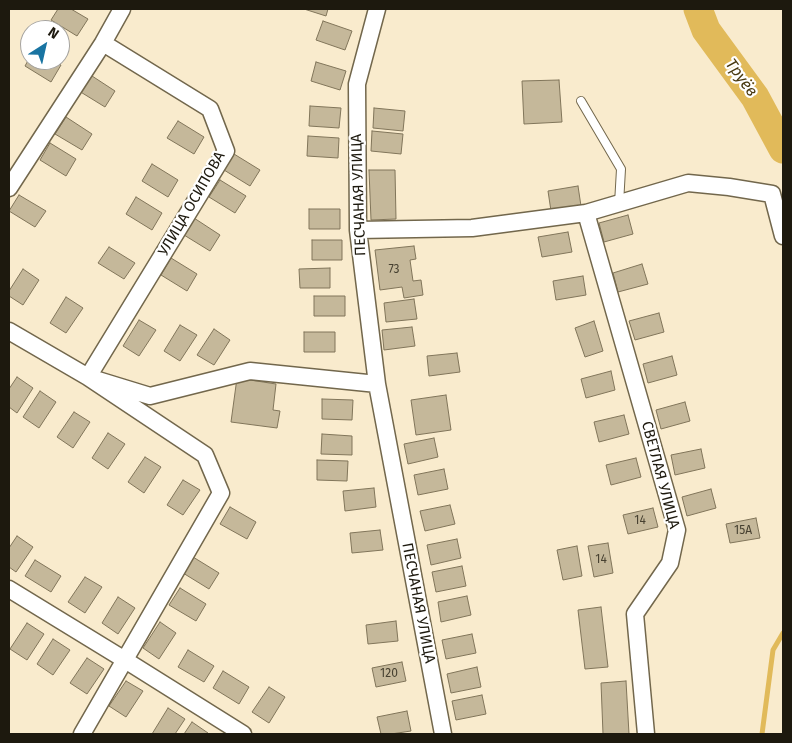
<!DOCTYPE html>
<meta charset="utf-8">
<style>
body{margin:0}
#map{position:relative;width:792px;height:743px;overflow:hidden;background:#f9ebcd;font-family:"Fira Sans",sans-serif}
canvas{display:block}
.frame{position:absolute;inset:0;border:10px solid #1d190e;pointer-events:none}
.north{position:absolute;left:20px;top:20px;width:50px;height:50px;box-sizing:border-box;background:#fff;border:1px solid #a5a39f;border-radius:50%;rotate:35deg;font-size:14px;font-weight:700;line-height:20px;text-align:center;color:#1d190e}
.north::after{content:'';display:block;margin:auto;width:18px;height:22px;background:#1974a2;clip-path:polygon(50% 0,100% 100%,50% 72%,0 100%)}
</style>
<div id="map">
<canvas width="792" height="743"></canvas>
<div class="frame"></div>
<div class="north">N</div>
</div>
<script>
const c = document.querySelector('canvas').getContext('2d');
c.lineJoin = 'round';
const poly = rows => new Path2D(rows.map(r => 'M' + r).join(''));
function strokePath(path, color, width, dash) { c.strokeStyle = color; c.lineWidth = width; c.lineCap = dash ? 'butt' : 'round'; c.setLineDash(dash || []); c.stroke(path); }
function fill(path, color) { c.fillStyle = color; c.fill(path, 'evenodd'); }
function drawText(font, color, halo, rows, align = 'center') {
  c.font = font + ' "Fira Sans",sans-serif'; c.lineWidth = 4.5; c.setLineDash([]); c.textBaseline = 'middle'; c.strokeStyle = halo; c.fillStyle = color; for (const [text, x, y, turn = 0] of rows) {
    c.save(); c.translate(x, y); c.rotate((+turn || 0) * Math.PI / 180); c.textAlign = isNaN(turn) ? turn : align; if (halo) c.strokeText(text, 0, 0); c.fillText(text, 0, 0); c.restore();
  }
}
strokePath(poly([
 [762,734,773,650,783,633]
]), '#e1ba5a', 5);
strokePath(poly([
 [698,9,706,30,755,97,783,149]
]), '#e1ba5a', 29);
const building = poly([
 [58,9,71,9,88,19,77,36,51,20,58,9],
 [304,9,328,9,326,16,304,9],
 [323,21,352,31,345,50,316,40,323,21],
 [30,57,30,60,53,60,61,65,51,82,25,66,30,57],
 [316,62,346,71,340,90,311,81,316,62],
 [89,74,115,91,105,107,79,91,89,74],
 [559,80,562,122,524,124,522,81,559,80],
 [310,106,341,108,339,128,309,126,310,106],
 [374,108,405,111,403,131,373,128,374,108],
 [66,117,92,134,82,150,55,134,66,117],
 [178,121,204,137,194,154,167,138,178,121],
 [372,131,403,134,401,154,371,151,372,131],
 [308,136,339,138,338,158,307,156,308,136],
 [50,143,76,159,66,176,40,160,50,143],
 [234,154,260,170,250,186,224,170,234,154],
 [152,164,178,180,168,197,142,181,152,164],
 [369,170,395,170,396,219,371,220,369,170],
 [220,180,246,196,235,213,209,197,220,180],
 [578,186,581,206,551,211,548,191,578,186],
 [19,195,46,211,35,227,9,211,19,195],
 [136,197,162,213,152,230,126,214,136,197],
 [309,209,340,209,340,229,309,229,309,209],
 [628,215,633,234,604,242,599,223,628,215],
 [194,218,220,235,210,251,184,235,194,218],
 [568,232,572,252,542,257,538,237,568,232],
 [312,240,342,240,342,260,312,260,312,240],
 [414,246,416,259,410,260,413,281,421,280,423,295,404,298,402,287,380,290,375,250,414,246],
 [109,247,135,263,124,279,98,263,109,247],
 [171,258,197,274,187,291,161,275,171,258],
 [642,264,648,284,618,292,613,273,642,264],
 [330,268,330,288,300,288,299,269,330,268],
 [23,269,39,280,23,305,9,296,9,291,23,269],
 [583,276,586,295,556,300,553,281,583,276],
 [314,296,345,296,345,316,314,316,314,296],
 [66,297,83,308,66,333,50,323,66,297],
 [414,299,417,319,386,322,384,303,414,299],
 [659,313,664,332,635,340,629,321,659,313],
 [139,320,156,330,139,356,123,346,139,320],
 [594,321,603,351,585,357,575,328,594,321],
 [180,325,197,335,180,361,164,351,180,325],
 [412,327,415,346,384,350,382,330,412,327],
 [214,329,230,340,214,365,197,355,214,329],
 [304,332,335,332,335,352,304,352,304,332],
 [457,353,460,372,429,376,427,356,457,353],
 [672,356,677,375,648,383,643,364,672,356],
 [611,371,615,390,586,398,581,379,611,371],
 [17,377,33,388,17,413,9,407,9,389,17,377],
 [237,378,276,384,273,410,280,411,277,428,231,422,237,378],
 [40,391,56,402,39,428,23,417,40,391],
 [446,395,451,430,416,435,411,400,446,395],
 [322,399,353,400,352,420,322,419,322,399],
 [685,402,690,421,661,429,656,410,685,402],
 [74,412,90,422,73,448,57,437,74,412],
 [624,415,629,434,599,442,594,422,624,415],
 [108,433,125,444,108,469,92,458,108,433],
 [322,434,352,436,352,455,321,454,322,434],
 [434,438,438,457,408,464,404,444,434,438],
 [701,449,705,468,675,475,671,455,701,449],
 [145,457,161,467,144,493,128,482,145,457],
 [636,458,641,477,611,485,606,465,636,458],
 [317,460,348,461,347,481,317,480,317,460],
 [444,469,448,489,418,495,414,475,444,469],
 [183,480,200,490,183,515,167,505,183,480],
 [374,488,376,507,345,511,343,491,374,488],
 [711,489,716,508,687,516,682,497,711,489],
 [450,505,455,524,425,531,420,511,450,505],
 [230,507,256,522,247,539,220,524,230,507],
 [653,508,658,527,628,534,623,515,653,508],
 [756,518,760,538,730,543,726,524,756,518],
 [380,530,383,550,352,553,350,533,380,530],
 [17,536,33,547,16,572,9,567,9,548,17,536],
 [457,539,461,558,431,565,427,545,457,539],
 [608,543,613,573,594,577,588,546,608,543],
 [577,546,582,576,563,580,557,550,577,546],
 [193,557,219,573,209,589,183,573,193,557],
 [35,560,61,576,51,592,25,576,35,560],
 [462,566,466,586,436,592,432,572,462,566],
 [85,577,102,587,85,613,68,602,85,577],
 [180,588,206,604,196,621,169,605,180,588],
 [467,596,471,615,441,622,438,602,467,596],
 [118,597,135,608,118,634,102,623,118,597],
 [601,607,608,667,585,669,578,610,601,607],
 [396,621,398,641,368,644,366,625,396,621],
 [160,622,176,633,159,659,143,648,160,622],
 [27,623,44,634,27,660,10,649,27,623],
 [472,634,476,653,446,659,442,640,472,634],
 [53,639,70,650,53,675,37,664,53,639],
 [188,650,214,666,204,682,178,667,188,650],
 [87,658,104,669,87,694,70,683,87,658],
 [402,662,406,681,376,687,372,668,402,662],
 [477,667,481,687,451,693,447,674,477,667],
 [223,671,249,687,239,704,213,688,223,671],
 [126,681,143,691,126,717,109,706,126,681],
 [626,681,629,734,603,734,601,683,626,681],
 [269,687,285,697,269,723,252,712,269,687],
 [482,695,486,714,456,720,452,701,482,695],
 [168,708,185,719,175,734,152,734,168,708],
 [407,711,411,731,391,734,381,734,377,717,407,711],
 [192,722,208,733,208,734,184,734,192,722]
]);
fill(building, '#c5b89a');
strokePath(building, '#81755a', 1);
const lane = poly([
 [581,101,621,169,619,204]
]);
const street = poly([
 [377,9,357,84,358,230,377,384,443,734],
 [103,43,210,109,226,151,88,377,150,396,250,371,377,384],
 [9,188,103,43,122,9],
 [586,213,677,530,670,563,635,614,646,734],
 [358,230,472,228,586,213,688,183,729,187,772,194,783,236],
 [9,331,88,377,205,455,221,493,82,734],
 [9,589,125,660,243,734]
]);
strokePath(lane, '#72674c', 10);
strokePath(street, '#72674c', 19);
strokePath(lane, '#fff', 8);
strokePath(street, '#fff', 16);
drawText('12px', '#474131', null, [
 ["73",394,270],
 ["14",640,521],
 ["15А",743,531],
 ["14",601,560],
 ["120",389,674]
]);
drawText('15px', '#1d190e', '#fff', [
 ["ПЕСЧАНАЯ УЛИЦА",359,195,-92],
 ["УЛИЦА ОСИПОВА",192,204,-60],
 ["СВЕТЛАЯ УЛИЦА",660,475,75],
 ["ПЕСЧАНАЯ УЛИЦА",418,603,79]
]);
drawText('italic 16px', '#493910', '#fff', [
 ["Труёв",741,78,54]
]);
</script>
